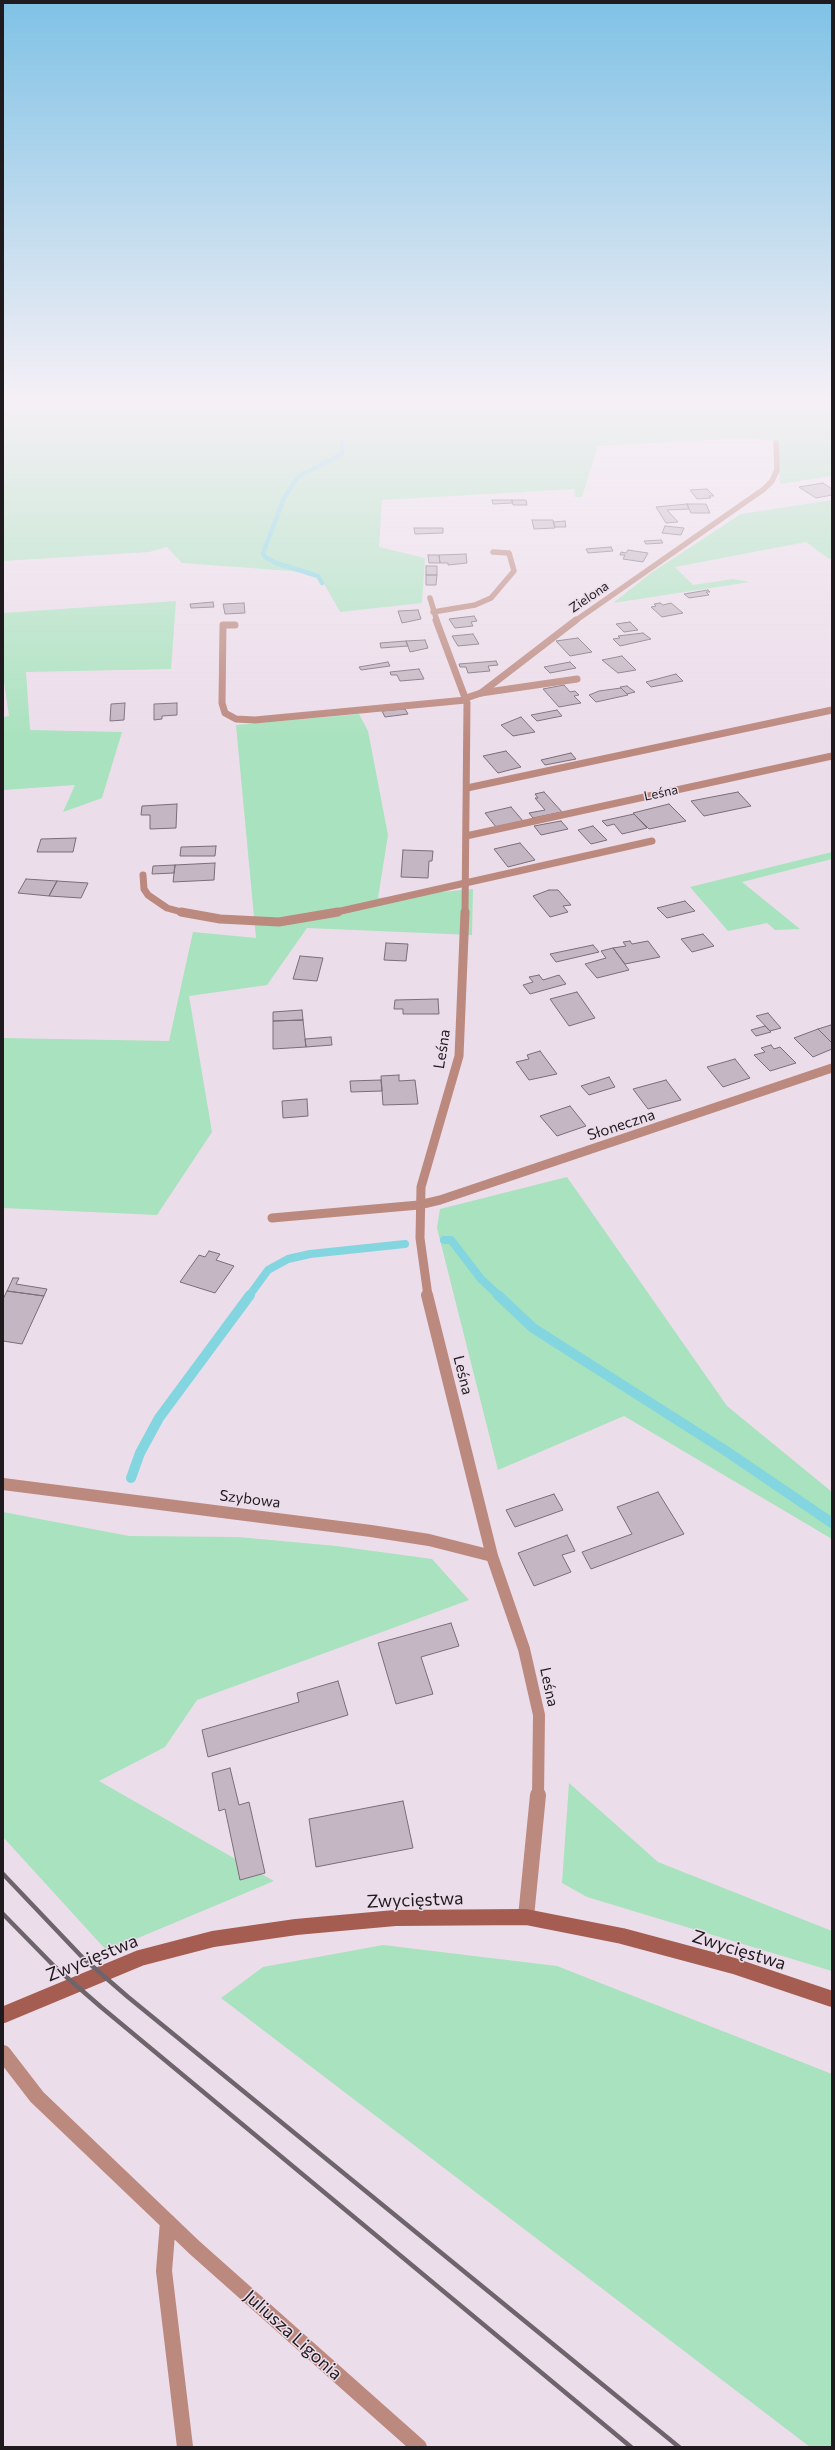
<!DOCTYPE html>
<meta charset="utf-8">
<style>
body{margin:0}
#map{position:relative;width:835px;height:2450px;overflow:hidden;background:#ecddea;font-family:Commissioner,sans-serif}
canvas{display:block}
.frame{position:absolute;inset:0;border:4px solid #1f1a1e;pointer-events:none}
</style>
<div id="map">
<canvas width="835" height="2450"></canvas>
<div class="frame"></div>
</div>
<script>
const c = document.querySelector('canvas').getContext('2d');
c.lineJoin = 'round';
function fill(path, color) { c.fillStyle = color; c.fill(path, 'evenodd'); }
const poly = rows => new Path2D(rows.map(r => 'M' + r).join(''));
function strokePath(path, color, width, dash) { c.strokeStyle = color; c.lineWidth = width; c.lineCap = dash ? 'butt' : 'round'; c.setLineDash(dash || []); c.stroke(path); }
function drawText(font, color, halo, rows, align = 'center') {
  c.font = font + ' Commissioner,sans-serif'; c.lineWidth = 3; c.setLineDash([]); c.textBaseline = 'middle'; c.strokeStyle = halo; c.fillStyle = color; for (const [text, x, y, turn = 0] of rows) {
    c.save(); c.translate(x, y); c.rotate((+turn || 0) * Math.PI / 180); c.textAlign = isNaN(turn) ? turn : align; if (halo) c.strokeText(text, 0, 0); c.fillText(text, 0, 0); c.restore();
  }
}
fill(poly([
 [3,397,832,397,832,476,780,484,777,441,741,438,598,446,582,497,575,497,574,489,382,500,379,547,425,558,422,603,340,612,318,573,182,563,167,547,149,552,3,561],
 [832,500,832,558,829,559,806,542,675,567,693,585,733,579,750,582,613,603,651,573,741,514],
 [176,601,171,669,26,672,30,730,122,732,102,798,63,812,75,785,3,790,3,717,9,716,3,675,3,613],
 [359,714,368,731,388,835,378,898,473,889,472,935,307,928,267,985,189,996,212,1132,157,1215,3,1208,3,1038,169,1041,193,932,256,938,236,725],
 [832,852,832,859,742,882,800,929,775,930,767,923,728,931,690,887],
 [567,1177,727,1406,832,1492,832,1539,624,1416,498,1470,437,1228,440,1209],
 [3,1512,129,1536,238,1537,336,1546,432,1559,469,1600,197,1700,165,1747,99,1781,274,1881,107,1951,3,1837],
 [569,1783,658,1862,832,1931,832,1971,587,1897,562,1883],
 [383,1945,557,1966,832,2074,832,2447,810,2447,221,1998,263,1967]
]), '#a9e2be');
strokePath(poly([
 [299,476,342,454,342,442],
 [297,478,284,498,263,553,265,557,276,563,318,576,322,583]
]), '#83d6e0', 4.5);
strokePath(poly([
 [444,1240,451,1240,481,1279,499,1296],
 [249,1296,268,1270,288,1259,310,1254,405,1244]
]), '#83d6e0', 8);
strokePath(poly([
 [498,1295,533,1328,726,1451,832,1523],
 [131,1478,140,1453,159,1418,250,1295]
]), '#83d6e0', 10);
const building = poly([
 [823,483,832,489,832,495,816,498,799,487,823,483],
 [707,489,714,496,709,496,711,498,697,499,690,490,707,489],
 [492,500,512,500,512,503,493,504,492,500],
 [512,500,526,500,527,505,513,505,512,500],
 [687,504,706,504,710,513,691,513,687,504],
 [687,504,689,509,667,510,678,522,666,523,656,507,687,504],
 [532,520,553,520,555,528,534,529,532,520],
 [565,521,566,527,555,527,553,522,565,521],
 [665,526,684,528,681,535,662,533,665,526],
 [414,528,443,528,443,533,415,534,414,528],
 [661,540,663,543,646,544,644,541,661,540],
 [611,547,613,551,588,553,586,549,611,547],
 [628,550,648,553,643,562,623,559,625,555,620,555,621,552,626,553,628,550],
 [466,554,467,563,448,565,448,563,440,563,439,555,466,554],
 [428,555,439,555,440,563,429,563,428,555],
 [426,566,437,566,437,575,426,575,426,566],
 [426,575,437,575,436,585,426,585,426,575],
 [708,590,710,592,706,592,709,595,689,598,684,594,708,590],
 [213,602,214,607,191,608,190,604,213,602],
 [244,603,245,613,225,614,223,604,244,603],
 [660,603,663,605,671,603,683,613,662,617,651,607,656,606,654,604,660,603],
 [418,610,421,619,402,623,398,611,418,610],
 [474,616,477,621,471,622,473,626,455,628,449,619,474,616],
 [630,622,638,630,624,632,616,624,630,622],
 [643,633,651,639,620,646,613,639,620,638,618,636,643,633],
 [473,634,479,644,458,646,452,636,473,634],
 [578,638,592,652,570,656,556,641,578,638],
 [425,640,428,648,410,652,406,641,425,640],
 [406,641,408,646,381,648,380,643,406,641],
 [622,656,636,670,618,673,602,660,622,656],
 [496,661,498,665,488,666,490,671,468,673,466,667,460,667,459,664,496,661],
 [388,662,390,666,361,670,359,667,388,662],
 [570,662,576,668,550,673,544,667,570,662],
 [419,669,424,679,400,681,397,675,391,675,390,672,419,669],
 [676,674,683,681,651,687,646,682,676,674],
 [564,685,570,692,575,691,579,695,574,696,581,703,559,707,543,689,564,685],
 [627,686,635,692,627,694,620,687,627,686],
 [621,688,628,695,596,702,589,695,599,691,621,688],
 [125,703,124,720,110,721,111,704,125,703],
 [177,703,177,715,162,716,162,719,154,720,154,704,177,703],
 [405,709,408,714,385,717,382,711,405,709],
 [557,710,562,716,537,721,531,715,557,710],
 [521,717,535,732,513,736,501,725,521,717],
 [506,751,521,767,498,773,483,756,506,751],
 [571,753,576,759,545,765,541,760,571,753],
 [544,792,562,812,533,818,529,813,545,810,535,798,538,798,535,794,544,792],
 [738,792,751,806,704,816,691,801,738,792],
 [177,804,176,828,150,829,150,815,141,815,142,806,177,804],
 [669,804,686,821,649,829,633,813,669,804],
 [511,807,523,821,496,827,485,813,511,807],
 [634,814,647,828,622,834,614,824,607,826,602,821,634,814],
 [561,821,568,829,541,835,534,826,561,821],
 [593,826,607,840,591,844,578,830,593,826],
 [76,838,73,852,37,852,41,839,76,838],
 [520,843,535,860,508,867,494,849,520,843],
 [216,846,215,856,180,856,181,847,216,846],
 [403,850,433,851,432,861,429,861,428,878,401,877,403,850],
 [215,863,214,880,173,882,175,865,215,863],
 [175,865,174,873,152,874,153,866,175,865],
 [26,879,57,881,49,896,18,893,26,879],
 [57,881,88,883,81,898,49,896,57,881],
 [549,890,558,890,571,905,563,906,568,912,550,917,533,896,549,890],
 [685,901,695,911,667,918,657,908,685,901],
 [703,934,714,946,692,952,681,939,703,934],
 [630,941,632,944,648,941,660,957,625,964,613,948,626,946,623,942,630,941],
 [386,943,408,944,406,961,384,960,386,943],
 [593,945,599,952,556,962,550,954,593,945],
 [613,948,629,970,597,978,585,964,606,958,601,951,613,948],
 [300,956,323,958,317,981,293,979,300,956],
 [539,975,543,980,559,975,566,984,530,994,523,985,533,982,529,977,539,975],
 [577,992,595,1018,569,1026,550,999,577,992],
 [438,999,439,1014,403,1014,403,1009,394,1009,395,1000,438,999],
 [302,1010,303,1020,273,1021,273,1012,302,1010],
 [768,1013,781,1028,770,1031,756,1016,768,1013],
 [303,1020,306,1047,273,1049,273,1021,303,1020],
 [831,1025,832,1026,832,1043,818,1029,831,1025],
 [765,1026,771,1032,756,1036,751,1030,765,1026],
 [818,1029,832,1043,832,1049,813,1057,794,1038,818,1029],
 [331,1037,332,1045,306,1047,305,1039,331,1037],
 [771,1045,774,1049,780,1047,796,1063,770,1071,754,1055,765,1052,761,1048,771,1045],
 [540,1051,557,1074,529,1080,516,1062,529,1059,527,1055,540,1051],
 [735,1059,750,1078,723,1087,707,1067,735,1059],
 [399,1075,399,1081,415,1080,418,1104,383,1105,381,1076,399,1075],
 [609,1077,615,1087,589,1095,581,1086,609,1077],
 [381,1080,382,1091,351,1092,350,1081,381,1080],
 [666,1080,681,1100,648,1109,633,1089,666,1080],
 [307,1099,308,1116,283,1118,282,1101,307,1099],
 [570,1106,586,1126,557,1136,540,1116,570,1106],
 [209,1251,220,1254,216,1260,234,1266,215,1293,180,1282,199,1255,205,1257,209,1251],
 [13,1278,19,1278,16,1284,47,1289,44,1296,7,1291,13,1278],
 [7,1291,44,1296,22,1344,3,1341,3,1299,7,1291],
 [658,1492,684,1534,591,1569,582,1552,632,1534,617,1507,658,1492],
 [554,1494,563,1510,515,1527,506,1510,554,1494],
 [567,1535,575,1551,562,1555,571,1572,534,1586,518,1553,567,1535],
 [451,1623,459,1646,421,1657,433,1694,396,1704,378,1643,451,1623],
 [338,1681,348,1715,208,1757,202,1730,299,1702,297,1693,338,1681],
 [230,1768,239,1805,249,1802,265,1873,240,1880,225,1809,219,1811,212,1773,230,1768],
 [403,1801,413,1848,316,1867,309,1819,403,1801]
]);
fill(building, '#c4b6c2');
strokePath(building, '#7a6e79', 1);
strokePath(poly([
 [235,625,223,625,222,703,225,713,236,719,255,720,466,700],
 [481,693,577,679],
 [467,788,832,710],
 [143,875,144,889,148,895,167,908,185,913],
 [332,913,652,841]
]), '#bc897f', 7);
strokePath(poly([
 [181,912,220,919,279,922,338,912],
 [272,1218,419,1205]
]), '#bc897f', 9);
strokePath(poly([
 [430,598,437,621],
 [433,612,475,605,491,598,514,571,509,553,493,552],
 [575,621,764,489,772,481,777,470,776,443]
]), '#bc897f', 5.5);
strokePath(poly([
 [436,620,467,703,465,913],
 [466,698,481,693,576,620],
 [466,836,832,756]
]), '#bc897f', 7);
strokePath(poly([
 [419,1205,440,1200,832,1068],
 [428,1296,420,1238,421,1187,459,1056,465,912]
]), '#bc897f', 9);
strokePath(poly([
 [427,1295,492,1556,524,1649,539,1715,538,1796],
 [3,1484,371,1531,429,1540,492,1556]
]), '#bc897f', 12);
strokePath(poly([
 [526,1917,538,1795],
 [3,2053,37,2097,195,2248,419,2447],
 [168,2222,164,2271,185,2447]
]), '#bc897f', 16);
strokePath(poly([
 [3,2015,140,1958,213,1939,296,1927,395,1918,526,1917,622,1936,734,1966,832,1999]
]), '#a45d50', 16);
strokePath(poly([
 [3,1874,83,1958,128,1997,679,2447],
 [3,1914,55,1967,101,2007,631,2447]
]), '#6e656c', 4.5);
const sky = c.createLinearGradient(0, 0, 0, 740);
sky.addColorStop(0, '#7fc2e5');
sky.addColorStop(0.54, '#f6f0f6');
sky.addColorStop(1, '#f6f0f600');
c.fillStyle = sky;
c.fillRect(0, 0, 835, 740);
drawText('13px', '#1f1a1e', '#ecddea', [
 ["Zielona",589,597,-34],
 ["Leśna",661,793,-12]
]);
drawText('15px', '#1f1a1e', '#ecddea', [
 ["Leśna",442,1049,-81],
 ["Słoneczna",621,1125,-18],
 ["Leśna",463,1375,76],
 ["Szybowa",250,1499,7],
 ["Leśna",549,1687,78]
]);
drawText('18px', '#1f1a1e', '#ecddea', [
 ["Zwycięstwa",415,1900,-2],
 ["Zwycięstwa",739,1950,17],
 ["Zwycięstwa",92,1958,-22],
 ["Juliusza Ligonia",293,2335,42]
]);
</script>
